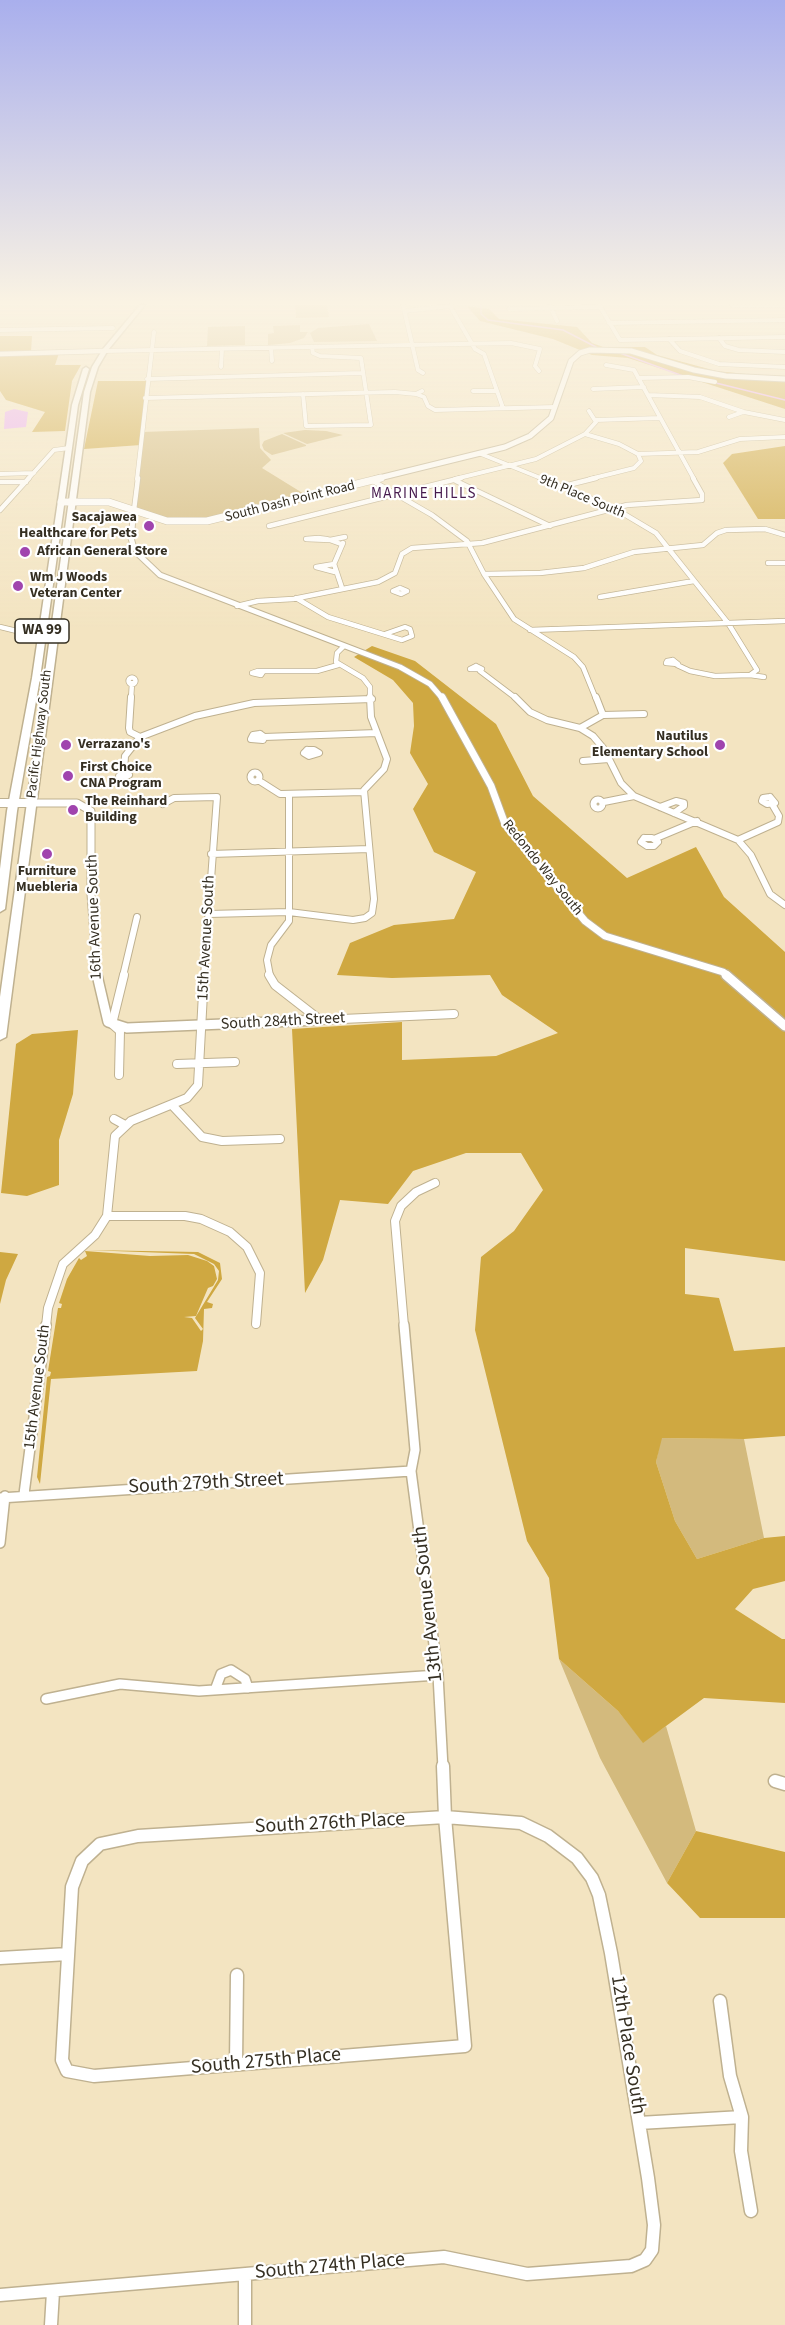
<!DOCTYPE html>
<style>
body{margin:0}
canvas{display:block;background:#f3e4c1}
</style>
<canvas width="785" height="2325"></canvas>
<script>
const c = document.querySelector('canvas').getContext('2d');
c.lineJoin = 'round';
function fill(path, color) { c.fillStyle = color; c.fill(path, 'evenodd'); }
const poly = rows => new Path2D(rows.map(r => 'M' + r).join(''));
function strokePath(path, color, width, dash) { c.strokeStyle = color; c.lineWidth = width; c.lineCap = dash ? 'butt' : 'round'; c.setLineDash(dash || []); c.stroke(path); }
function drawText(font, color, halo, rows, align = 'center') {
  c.font = font + ' "Source Sans 3",sans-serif'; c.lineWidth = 4.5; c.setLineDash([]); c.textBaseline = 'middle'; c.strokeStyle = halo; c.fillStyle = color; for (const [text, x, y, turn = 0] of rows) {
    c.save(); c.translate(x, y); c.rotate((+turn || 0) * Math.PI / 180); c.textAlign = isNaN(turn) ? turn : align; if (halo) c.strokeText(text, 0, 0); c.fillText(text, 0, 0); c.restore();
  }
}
fill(poly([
 [295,305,327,305,329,317,296,318],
 [369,324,377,341,314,342,310,333,318,328],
 [300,325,300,332,308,332,304,338,290,343,268,345,268,334,274,333,273,326],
 [245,326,245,345,207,346,208,327],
 [259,428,260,448,271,460,262,468,309,497,225,518,184,522,134,510,142,432],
 [305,430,326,431,343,435,307,444,283,433],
 [282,434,306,445,306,446,272,455,264,450,262,445,264,441],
 [661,1438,744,1439,764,1538,697,1559,675,1521,656,1462],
 [559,1659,618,1711,643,1742,666,1726,696,1831,667,1883,600,1758]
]), '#d3ba7d');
fill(poly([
 [467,306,489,309,499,319,577,327,592,343,603,347,645,347,657,355,716,371,785,378,785,409,628,358,592,355,553,339,480,321],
 [0,336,32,336,31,352,0,353],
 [59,353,55,365,81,365,72,381,65,431,32,432,45,412,6,400,0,391,0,355],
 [98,381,147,381,141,445,84,449],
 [785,446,785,519,758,519,723,463,732,454],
 [372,646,415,661,496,724,533,796,627,878,696,847,724,897,785,952,785,1261,685,1248,685,1294,719,1298,734,1351,785,1347,785,1436,744,1439,662,1438,656,1462,675,1521,697,1559,764,1538,785,1536,785,1581,753,1589,735,1609,782,1639,785,1639,785,1703,704,1698,643,1743,618,1711,559,1659,549,1578,527,1541,475,1330,481,1257,514,1231,543,1190,521,1153,466,1153,413,1171,388,1204,340,1200,323,1260,305,1293,292,1029,402,1022,402,1060,496,1056,558,1033,502,995,490,975,392,978,337,975,350,943,394,925,454,919,476,872,434,852,413,809,428,784,410,753,414,726,413,703,393,680,354,657],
 [78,1030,73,1094,59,1140,59,1185,27,1196,1,1193,16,1044,32,1034],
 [87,1250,198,1252,220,1263,222,1279,207,1302,213,1304,212,1308,204,1309,203,1341,197,1371,51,1379,40,1484,37,1477,47,1377,50,1376,51,1372,48,1371,58,1308,61,1308,62,1304,59,1303,67,1279,79,1258,81,1260,87,1256,85,1251,150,1256,188,1255,207,1261,214,1266,217,1279,213,1286,208,1288,196,1316,184,1317,192,1318,201,1331,203,1329,195,1318,218,1280,219,1271,214,1264,194,1254],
 [0,1252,18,1254,6,1280,0,1304],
 [696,1831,785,1852,785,1918,700,1918,667,1883]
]), '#cfa841');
fill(poly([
 [14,409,28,412,26,427,4,429,5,412]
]), '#eaa7f5');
strokePath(poly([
 [481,305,481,314,488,320,563,330,596,347],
 [620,353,683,376],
 [716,383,785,400]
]), '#eaa7f5', 1.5);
const minorFar5 = poly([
 [403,305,418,370,423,373],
 [452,305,450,306,475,349,484,354,503,408],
 [599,305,620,340,785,337],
 [732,305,785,305],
 [550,306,557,321],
 [509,309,600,307],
 [405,311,450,306],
 [609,323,785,320],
 [0,330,113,328],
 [719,338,725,346,739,350,785,352],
 [669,339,680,351,719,364,785,367],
 [271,348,272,361],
 [104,351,511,343,540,349,535,366,539,371],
 [606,365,634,370,694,479],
 [221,367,222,349],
 [638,378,688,377,715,382],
 [147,379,362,373],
 [593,389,644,387],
 [422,391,416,394,424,397,428,406,435,410],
 [473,391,497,391],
 [303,394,306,426,371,425,361,358,320,356,313,353,312,347],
 [648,395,700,397,744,412,785,420],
 [145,398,395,392,416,394],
 [435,410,555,407],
 [729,417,743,412],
 [596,420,660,418],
 [585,434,619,444,638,454],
 [481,454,543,479],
 [638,454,698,452,740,439,785,437],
 [0,474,34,473],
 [28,479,54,450,69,448],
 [137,479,154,332],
 [455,479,536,459,585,434,596,422,589,411],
 [590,479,634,468,641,461,638,454]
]);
const minorFar4 = poly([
 [540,478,614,508,656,533,728,623,757,670,750,675,715,676,690,671,677,665],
 [373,481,432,515,467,541,484,574,514,619,574,657,583,667,596,699],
 [456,481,550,526],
 [0,482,26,482],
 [560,487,596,478],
 [0,510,29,478],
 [134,510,138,478],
 [269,526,461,478],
 [318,538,326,539,330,540,306,539,318,538],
 [330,540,341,544],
 [330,540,345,537],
 [768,563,785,563],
 [334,564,316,567,335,572],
 [484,574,540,573,584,568,634,552,703,545,717,533,726,530,765,529,785,535],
 [342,588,334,564,343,543],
 [400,588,407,591,401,594,393,591,400,588],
 [600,597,694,581],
 [296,598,328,617,402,640,412,636,410,629,405,627,385,634],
 [237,606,258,601,293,599,378,582,395,573,402,554,412,548,482,543,627,505,702,500,702,494,693,478],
 [0,627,25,633],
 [530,630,785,621],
 [343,647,337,653,336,662,363,678,370,687,370,699],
 [673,660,678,664,666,663,667,661,673,660],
 [476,666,482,669,470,669,476,666],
 [480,671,517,699],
 [263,672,261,675,252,673,258,671,317,671,338,665],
 [750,675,764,677],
 '128.5 681a3.5 3.5 0 1 1 7 0a3.5 3.5 0 1 1-7 0Z',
 [131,699,132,683]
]);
const minorFar3 = poly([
 [515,697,530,712,547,720,580,728,593,736,604,749,621,783,634,796,738,840,751,855,770,894,785,905],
 [603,715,644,714],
 [580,728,603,715,596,697],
 [260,734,264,737,263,740,251,739,253,735,260,734],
 [140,737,195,716,254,703,372,699],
 [264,737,377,733],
 [307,750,314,750,319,753,309,756,304,753,307,750],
 [583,761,609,759],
 [124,772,129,775,119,776,124,772],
 [124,772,125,756,140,737,130,732,129,728,131,697],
 '250.5 777a4.5 4.5 0 1 1 9 0a4.5 4.5 0 1 1-9 0Z',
 [258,780,280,794,364,792],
 [770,797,775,803,767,804,762,801,763,798,770,797],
 '593.5 804a4.5 4.5 0 1 1 9 0a4.5 4.5 0 1 1-9 0Z',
 [604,802,634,796],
 [163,804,174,798,217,797,204,976],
 [660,807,676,801,684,803,684,806,674,813],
 [644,838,652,838,658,842,654,846,647,846,641,842,644,838],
 [654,839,697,821],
 [738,840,778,822,779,816,772,804],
 [211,854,369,849],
 [209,914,289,912,353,920,365,918,372,913,374,899,364,790,384,769,387,759,371,717,370,697],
 [123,976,137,917],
 [270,976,267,960,271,945,289,921,289,794]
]);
const minorFar2 = poly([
 [269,975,275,985,320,1020,454,1014],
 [177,1064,235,1062],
 [119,1075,120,1031,112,1024,124,975],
 [173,1106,202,1137,222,1141,280,1139],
 [114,1119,125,1125],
 [107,1216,185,1216,201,1219,230,1232,247,1247,260,1273,256,1324],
 [46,1326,48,1308,63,1264,95,1235,107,1216,115,1136,131,1121,187,1098,198,1085,204,975],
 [404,1326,395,1221,401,1206,416,1192,435,1183]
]);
const minorFar1 = poly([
 [404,1325,415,1450,411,1471,438,1675,443,1768],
 [24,1494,46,1325],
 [0,1498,411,1471],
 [0,1543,5,1496],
 [215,1690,221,1674,231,1670,245,1679,248,1688],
 [46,1699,120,1684,199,1691,438,1675]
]);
const minor = poly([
 [443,1766,445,1817],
 [775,1781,785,1784],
 [445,1817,465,2046,94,2076,67,2071,62,2060,72,1887,82,1861,100,1844,138,1836,445,1817],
 [0,1958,68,1954],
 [720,2001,730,2076,742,2117,741,2151,751,2211],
 [236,2064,237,1975],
 [639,2123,742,2117],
 [245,2275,245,2325],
 [0,2295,444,2257,527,2274,631,2266,645,2260,652,2250,654,2225,648,2178,611,1953,599,1895,592,1878,577,1858,548,1836,521,1823,445,1817],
 [51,2325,53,2292]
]);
const tertiaryFar3 = poly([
 [0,354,104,351]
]);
const tertiaryFar2 = poly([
 [134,510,131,538,133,545,139,555,160,575,400,667,430,684,443,699]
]);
const tertiaryFar1 = poly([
 [442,697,491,786,505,824,585,921,605,936,723,972,728,976],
 [31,803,77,803,91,811,91,894,97,976]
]);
const tertiary = poly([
 [97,975,108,1022,127,1028,320,1020],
 [726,975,785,1026]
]);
const secondaryFar2 = poly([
 [375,479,505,447,530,436,551,418,571,361,580,353,590,350,631,351,694,370,726,376,785,379]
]);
const secondaryFar1 = poly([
 [61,502,109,502,167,521,207,521,381,478]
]);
const secondary = poly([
 [0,803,31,803]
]);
const primary = poly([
 [140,305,145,305,108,350,98,367,90,392,6,1037,0,1040,0,997,84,392,92,367,103,349,140,305],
 [86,367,89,369,78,405,40,678,17,811,5,909,0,912,0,869,7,811,32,678,72,405,83,369,86,367]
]);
strokePath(minorFar5, '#bfb190', 5);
strokePath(minorFar4, '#bfb190', 6);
strokePath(minorFar3, '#bfb190', 8);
strokePath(minorFar2, '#bfb190', 10);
strokePath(minorFar1, '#bfb190', 12);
strokePath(minor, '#bfb190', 15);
strokePath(tertiaryFar3, '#bfb190', 6);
strokePath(tertiaryFar2, '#bfb190', 7);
strokePath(tertiaryFar1, '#bfb190', 9);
strokePath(tertiary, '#bfb190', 12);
strokePath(secondaryFar2, '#bfb190', 7);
strokePath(secondaryFar1, '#bfb190', 8);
strokePath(secondary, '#bfb190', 10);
strokePath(primary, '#bfb190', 3);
strokePath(minorFar5, '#fff', 4);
strokePath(minorFar4, '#fff', 4.5);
strokePath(minorFar3, '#fff', 6);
strokePath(minorFar2, '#fff', 8);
strokePath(minorFar1, '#fff', 9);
strokePath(minor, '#fff', 12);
strokePath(tertiaryFar3, '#fff', 4.5);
strokePath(tertiaryFar2, '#fff', 5);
strokePath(tertiaryFar1, '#fff', 7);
strokePath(tertiary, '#fff', 9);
strokePath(secondaryFar2, '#fff', 5);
strokePath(secondaryFar1, '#fff', 7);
strokePath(secondary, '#fff', 8);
fill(primary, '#fff');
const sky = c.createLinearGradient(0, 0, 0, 630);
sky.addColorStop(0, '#a9afed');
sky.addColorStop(0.48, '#faf3e3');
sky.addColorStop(1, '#faf3e300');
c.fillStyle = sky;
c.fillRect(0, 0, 785, 630);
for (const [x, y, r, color] of [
 [149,526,6,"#a044ae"],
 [25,552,6,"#a044ae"],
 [18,586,6,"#a044ae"],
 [66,745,6,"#a044ae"],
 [720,745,6,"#a044ae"],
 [68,776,6,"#a044ae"],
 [73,810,6,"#a044ae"],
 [47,854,6,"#a044ae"]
]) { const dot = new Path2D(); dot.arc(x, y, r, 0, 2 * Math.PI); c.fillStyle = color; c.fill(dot); strokePath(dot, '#fff', 2); }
drawText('14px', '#352f22', '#fff', [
 ["9th Place South",582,497,23],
 ["South Dash Point Road",290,502,-14],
 ["Pacific Highway South",40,734,-83],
 ["Redondo Way South",542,868,51]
]);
drawText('bold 14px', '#352f22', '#fff', [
 ["Sacajawea",137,518,"right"],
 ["Healthcare for Pets",137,534,"right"],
 ["African General Store",37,552],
 ["Wm J Woods",30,578],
 ["Veteran Center",30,594],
 ["Nautilus",708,737,"right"],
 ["Elementary School",708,753,"right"],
 ["Verrazano's",78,745],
 ["First Choice",80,768],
 ["CNA Program",80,784],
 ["The Reinhard",85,802],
 ["Building",85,818],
 ["Furniture",47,872,"center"],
 ["Muebleria",47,888,"center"]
], 'left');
c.letterSpacing = '1.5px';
drawText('15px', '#471b4e', '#fff', [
 ["MARINE HILLS",424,495]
]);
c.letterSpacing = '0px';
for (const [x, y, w] of [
 [42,631,54]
]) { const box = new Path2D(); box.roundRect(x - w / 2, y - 12, w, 24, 4.5); c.fillStyle = '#fff'; c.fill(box); strokePath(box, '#352f22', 1.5); }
drawText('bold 15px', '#352f22', null, [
 ["WA 99",42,631]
]);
drawText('16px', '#352f22', '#fff', [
 ["16th Avenue South",95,917,-92],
 ["15th Avenue South",207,938,-87],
 ["South 284th Street",283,1022,-3],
 ["15th Avenue South",38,1387,-83]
]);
drawText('20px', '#352f22', '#fff', [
 ["South 279th Street",206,1484,-3],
 ["13th Avenue South",429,1604,-96],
 ["South 276th Place",330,1824,-3],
 ["12th Place South",627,2045,81],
 ["South 275th Place",266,2062,-5],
 ["South 274th Place",330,2267,-5]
]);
</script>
